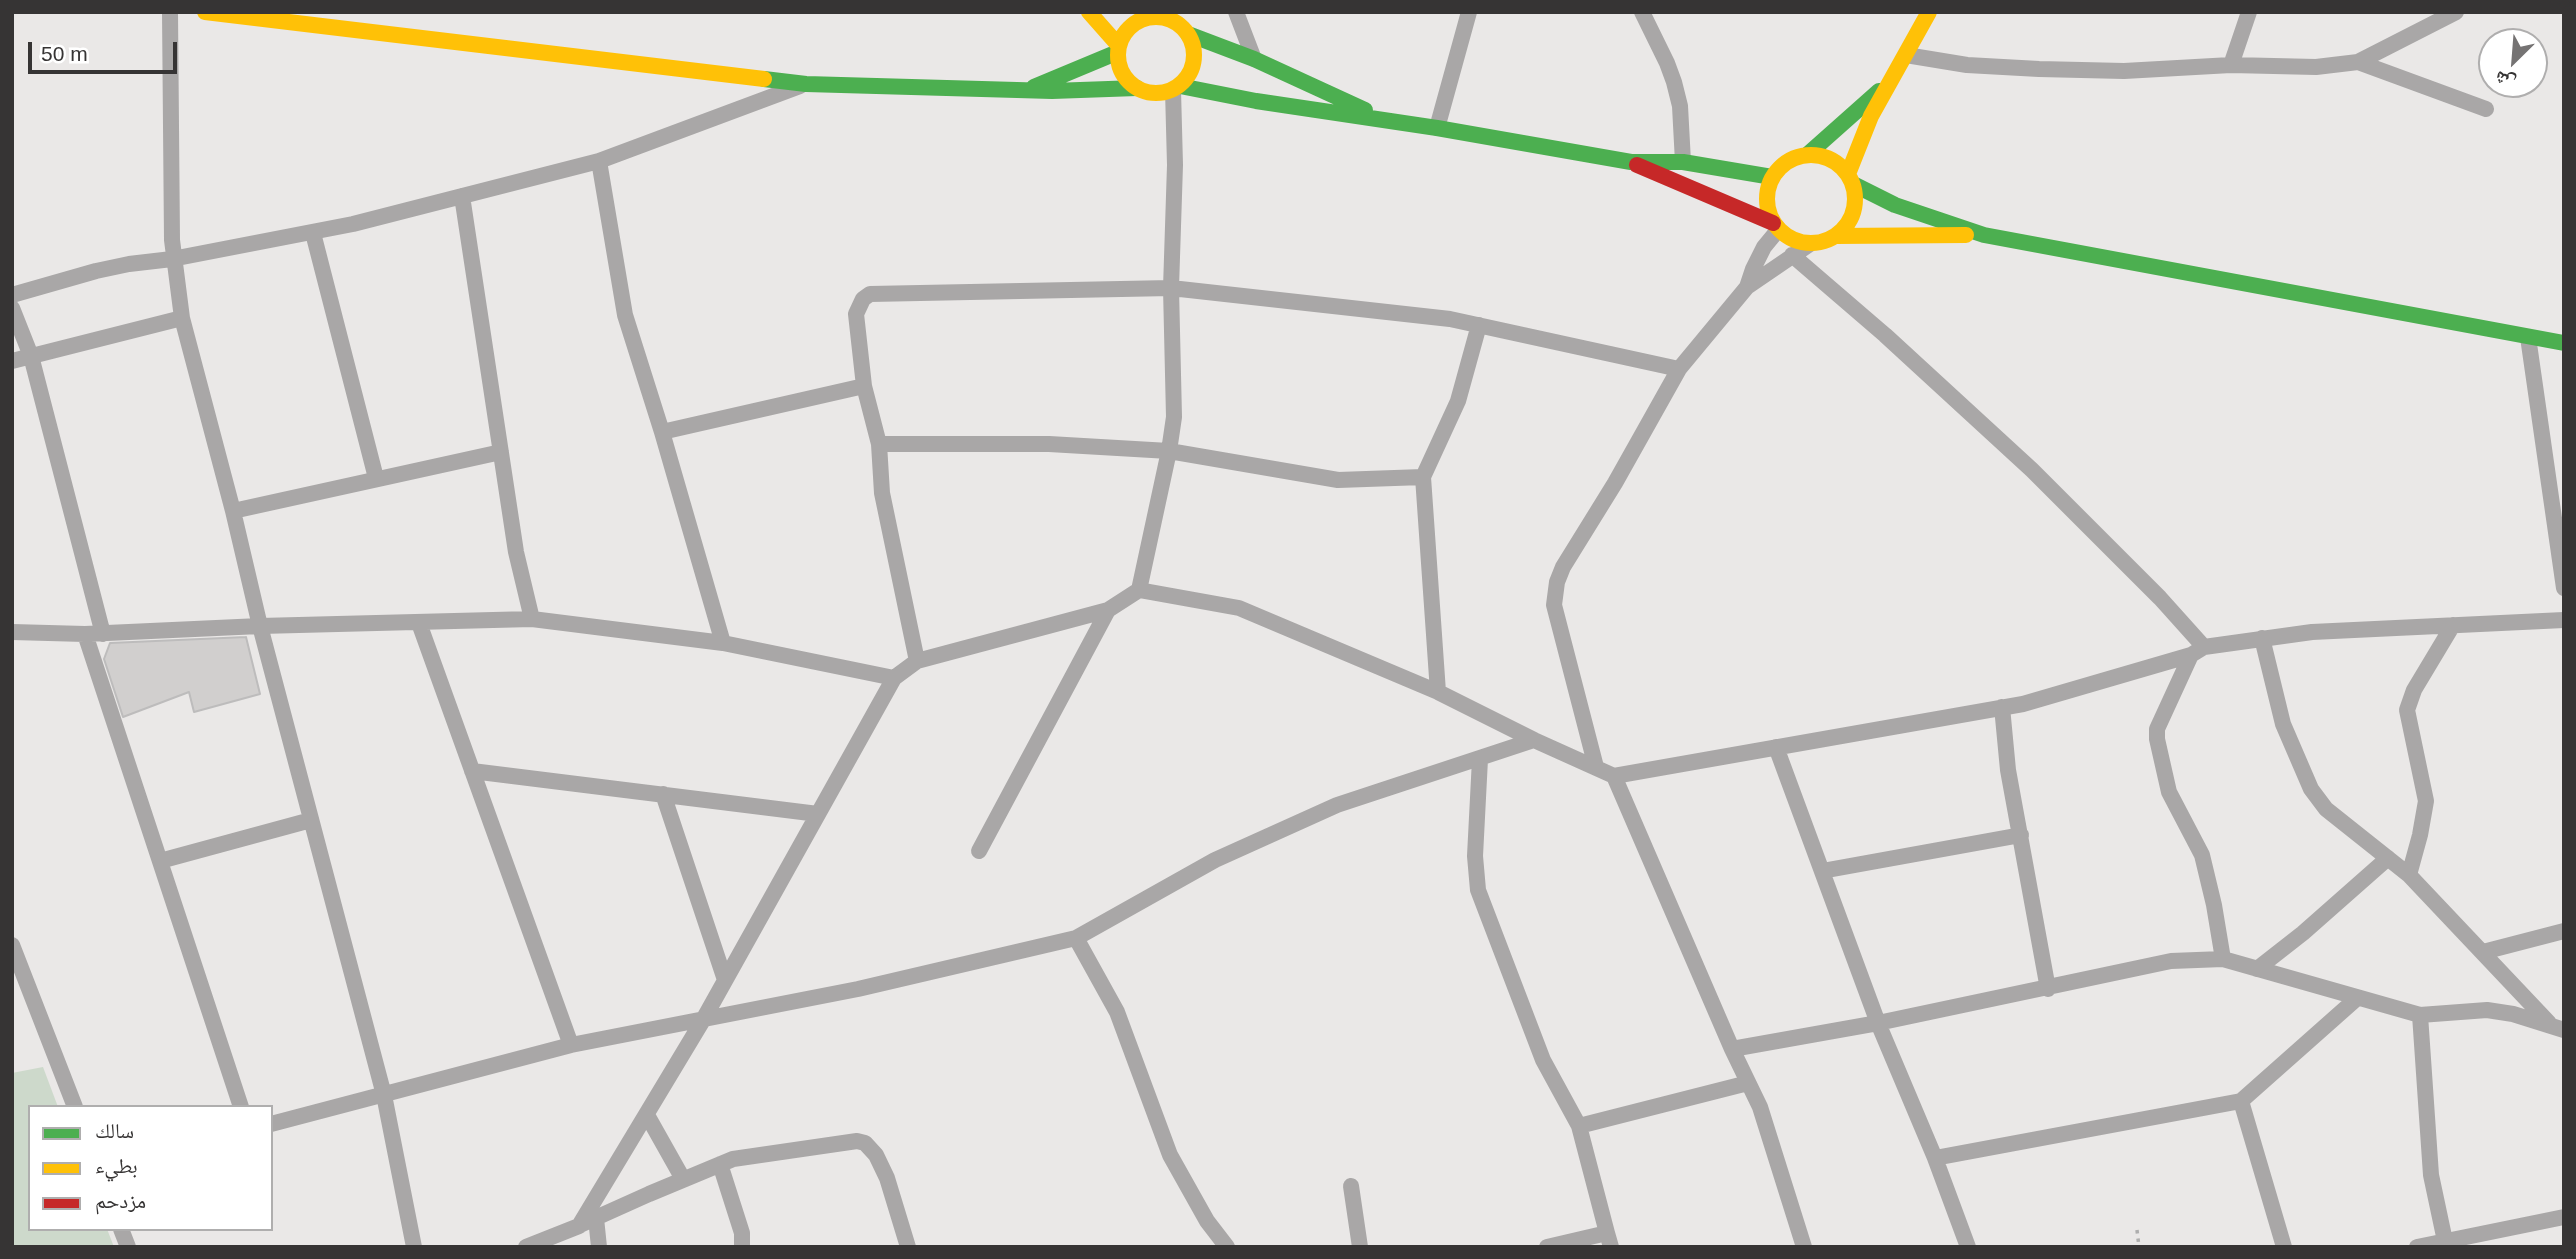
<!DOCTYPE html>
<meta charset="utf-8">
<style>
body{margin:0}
#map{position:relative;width:2576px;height:1259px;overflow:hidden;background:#eae8e7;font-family:Helvetica,"Noto Naskh Arabic",sans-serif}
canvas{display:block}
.frame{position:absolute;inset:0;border:14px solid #363434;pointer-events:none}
.legend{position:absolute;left:28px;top:1105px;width:245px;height:126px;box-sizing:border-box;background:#fff;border:2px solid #afaeae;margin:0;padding:9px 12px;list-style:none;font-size:21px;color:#363434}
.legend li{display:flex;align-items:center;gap:14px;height:35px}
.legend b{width:35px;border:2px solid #afaeae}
.north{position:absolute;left:2478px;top:28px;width:70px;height:70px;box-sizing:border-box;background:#fff;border:2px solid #afaeae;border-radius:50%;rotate:205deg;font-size:19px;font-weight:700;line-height:28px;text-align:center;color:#363434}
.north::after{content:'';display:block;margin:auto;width:24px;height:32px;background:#757373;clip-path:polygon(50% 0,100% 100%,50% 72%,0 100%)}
.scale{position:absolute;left:28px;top:42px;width:149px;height:32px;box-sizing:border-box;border:4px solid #363434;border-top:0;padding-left:9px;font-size:21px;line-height:24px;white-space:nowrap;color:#363434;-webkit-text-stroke:5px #fff;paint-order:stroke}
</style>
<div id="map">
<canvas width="2576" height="1259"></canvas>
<div class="frame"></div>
<ul class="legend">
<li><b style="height:9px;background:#4caf50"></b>سالك</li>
<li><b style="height:9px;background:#ffc107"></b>بطيء</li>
<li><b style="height:9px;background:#c62828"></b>مزدحم</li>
</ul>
<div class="north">ش</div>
<div class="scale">50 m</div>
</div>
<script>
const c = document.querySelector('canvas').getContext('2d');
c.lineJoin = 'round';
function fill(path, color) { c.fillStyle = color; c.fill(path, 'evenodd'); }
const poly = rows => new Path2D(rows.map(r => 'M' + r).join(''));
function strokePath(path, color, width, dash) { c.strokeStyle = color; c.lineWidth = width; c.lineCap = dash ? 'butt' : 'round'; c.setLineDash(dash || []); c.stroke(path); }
fill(poly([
 [43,1067,58,1107,30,1107,30,1229,107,1229,114,1247,12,1247,12,1073]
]), '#cdd9cb');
const building = poly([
 [246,637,260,694,194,712,189,692,123,717,104,659,110,643,246,637]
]);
fill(building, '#d1cfce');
strokePath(building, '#bdbcbc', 2);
strokePath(poly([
 [2137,1230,2139,1247]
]), '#aeaeae', 3.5, [3.5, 5]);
strokePath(poly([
 [170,12,172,240,182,318,233,511,260,626,384,1095,414,1247],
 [1236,12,1254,59],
 [1642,12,1667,63,1674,82,1680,106,1683,162],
 [1906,55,1967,65,2039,69,2124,71,2231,65,2316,67,2358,62,2456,12],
 [2358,62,2486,109],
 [2231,65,2249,12],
 [1437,128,1469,12],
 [599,161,625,315,662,432,723,643],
 [462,196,516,552,532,619],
 [313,233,376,478],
 [1792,255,1885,335,2032,470,2160,598,2204,647,2312,632,2564,620],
 [1747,287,1753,269,1764,247,1778,230],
 [12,295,96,271,129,264,172,259,353,224,599,161,800,86],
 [12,308,31,356,103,634],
 [2528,337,2564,588],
 [12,361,182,318],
 [662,432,864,386],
 [879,444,1049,444,1169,451,1338,480,1423,477],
 [233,511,501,452],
 [1139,590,1169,451,1174,417,1171,288,1175,165,1173,90],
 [419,623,571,1045,858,989,1076,938,1117,1012,1170,1155,1207,1221,1227,1247],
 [12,632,85,634,260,626,532,619,723,643,894,678],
 [85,634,241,1107],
 [2262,638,2283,724,2311,789,2326,809,2409,875,2549,1023],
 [2191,655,2157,729,2157,739,2169,792,2202,855,2214,905,2223,959],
 [917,661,882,493,879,444,864,386,856,314,863,299,870,294,1171,288,1450,319,1679,369],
 [1438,692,1423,477,1458,401,1479,325],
 [2002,707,2008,770,2048,989],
 [1776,747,1878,1023,1935,1158,1968,1247],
 [1480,759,1475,856,1478,890,1543,1060,1579,1126,1607,1233],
 [1596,767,1554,605,1557,582,1563,567,1615,483,1679,369,1747,287,1810,244],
 [472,771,818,814],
 [663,794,725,980],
 [979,851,1108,610],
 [160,861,311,820],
 [1822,871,2021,835],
 [2409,875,2420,835,2426,801,2407,710,2414,690,2453,625],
 [1076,938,1215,860,1337,805,1534,740],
 [12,945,75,1107],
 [2483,952,2564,931],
 [2257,969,2303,933,2388,858],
 [2420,1015,2431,1175,2445,1241],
 [1732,1049,1878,1023,2171,961,2223,959,2420,1015,2487,1010,2513,1014,2564,1030],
 [2241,1101,2356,999],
 [647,1115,683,1179],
 [271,1124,571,1045],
 [1579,1126,1748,1083],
 [1935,1158,2241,1101,2284,1247],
 [720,1164,742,1233,742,1247],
 [1351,1186,1360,1247],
 [596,1218,599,1247],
 [580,1225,649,1194,733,1159,857,1141,865,1143,876,1155,887,1178,908,1247],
 [121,1229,128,1247],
 [526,1247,579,1226,703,1020,894,678,917,661,1108,610,1139,590,1239,608,1438,692,1534,740,1614,776],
 [1547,1247,1607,1233,1611,1247],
 [1804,1247,1760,1107,1732,1049,1614,776,2023,704,2191,655,2204,647],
 [2417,1247,2564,1217]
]), '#a9a7a7', 16);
strokePath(poly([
 [1188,34,1254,59,1365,110],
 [764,79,806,84,1052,91,1137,88],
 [1180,86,1256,101,1437,128,1631,162,1683,162,1772,177],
 [1034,87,1118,52],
 [1807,155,1879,91],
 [1853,184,1895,205,1984,235,2564,343]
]), '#4caf50', 16);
strokePath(poly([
 [205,12,764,79],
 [1089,12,1119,46],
 '1118 55a38 38 0 1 1 76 0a38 38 0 1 1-76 0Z',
 '1767 199a44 44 0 1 1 88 0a44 44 0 1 1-88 0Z',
 [1848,174,1871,116,1929,12],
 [1836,236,1966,235]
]), '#ffc107', 16);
strokePath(poly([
 [1637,165,1773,223]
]), '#c62828', 16);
</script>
